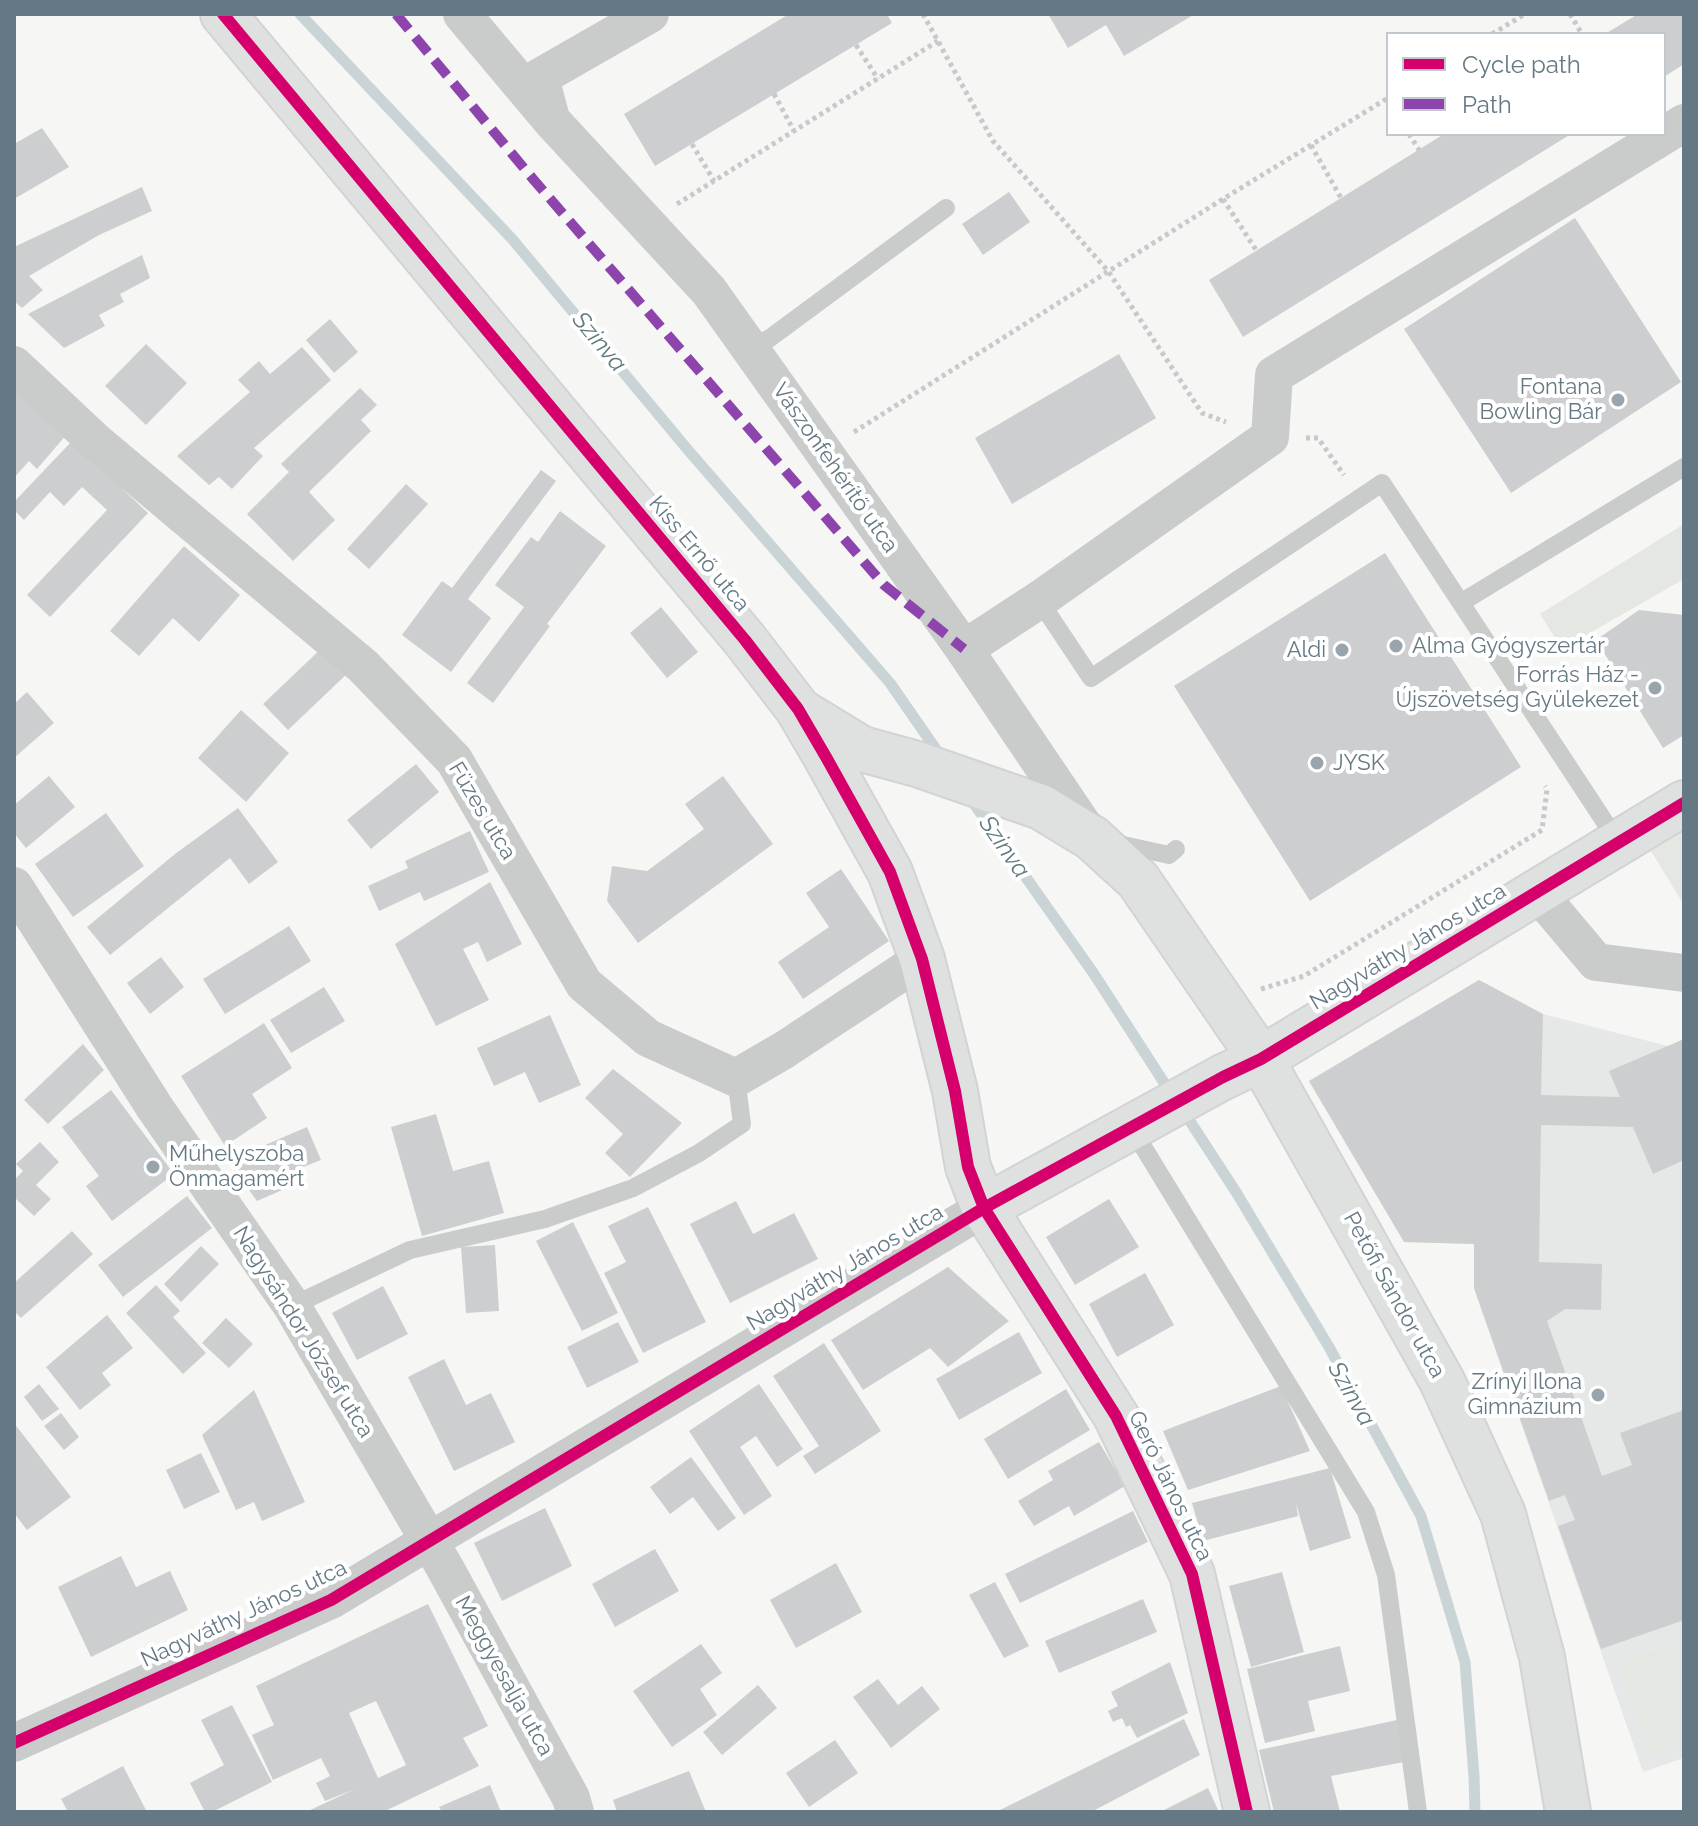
<!DOCTYPE html>
<meta charset="utf-8">
<style>
body{margin:0}
#map{position:relative;width:1698px;height:1826px;overflow:hidden;background:#f6f6f5;font-family:Raleway,sans-serif}
canvas{display:block}
.frame{position:absolute;inset:0;border:16px solid #657985;pointer-events:none}
.legend{position:absolute;left:1386px;top:32px;width:280px;height:104px;box-sizing:border-box;background:#fff;border:2px solid #c1c9ce;margin:0;padding:10px 14px;list-style:none;font-size:24px;color:#657985}
.legend li{display:flex;align-items:center;gap:16px;height:40px}
.legend b{width:40px;border:2px solid #c1c9ce}
</style>
<div id="map">
<canvas width="1698" height="1826"></canvas>
<div class="frame"></div>
<ul class="legend">
<li><b style="height:10px;background:#d6006c"></b>Cycle path</li>
<li><b style="height:10px;background:#8e44ad"></b>Path</li>
</ul>
</div>
<script>
const c = document.querySelector('canvas').getContext('2d');
c.lineJoin = 'round';
function fill(path, color) { c.fillStyle = color; c.fill(path, 'evenodd'); }
const poly = rows => new Path2D(rows.map(r => 'M' + r).join(''));
function strokePath(path, color, width, dash) { c.strokeStyle = color; c.lineWidth = width; c.lineCap = dash ? 'butt' : 'round'; c.setLineDash(dash || []); c.stroke(path); }
function drawText(font, color, halo, rows, align = 'center') {
  c.font = font + ' Raleway,sans-serif'; c.lineWidth = 8; c.setLineDash([]); c.textBaseline = 'middle'; c.strokeStyle = halo; c.fillStyle = color; for (const [text, x, y, turn = 0] of rows) {
    c.save(); c.translate(x, y); c.rotate((+turn || 0) * Math.PI / 180); c.textAlign = isNaN(turn) ? turn : align; if (halo) c.strokeText(text, 0, 0); c.fillText(text, 0, 0); c.restore();
  }
}
fill(poly([
 [1479,980,1543,1014,1668,1046,1684,1039,1684,1758,1643,1772,1474,1289,1474,1244,1404,1242,1309,1081]
]), '#e6e7e7');
fill(poly([
 [1684,524,1684,579,1562,649,1540,614],
 [1684,830,1684,905,1651,851],
 [1684,1641,1684,1742,1650,1754,1618,1664]
]), '#e5e8e2');
strokePath(poly([
 [300,14,513,240,688,450,890,683,942,758],
 [970,798,1094,974,1172,1095],
 [1182,1109,1236,1192,1329,1347,1421,1516,1465,1662,1474,1776,1475,1812]
]), '#cad4d6', 11);
fill(poly([
 [789,14,887,14,892,23,655,166,624,114],
 [1048,14,1195,14,1124,56,1106,25,1068,48],
 [1638,14,1684,14,1684,64,1664,77,1664,34,1605,34],
 [42,128,69,167,14,199,14,144],
 [1444,134,1571,134,1243,337,1209,280],
 [142,187,152,211,99,235,29,276,43,290,22,308,14,301,14,247],
 [1009,192,1030,222,983,255,962,224],
 [1575,218,1681,382,1511,493,1404,329],
 [142,255,150,278,120,294,124,302,99,315,105,326,64,348,28,314],
 [330,319,358,352,334,373,306,340],
 [146,344,187,383,146,425,105,386],
 [302,347,331,380,254,448,263,456,232,489,219,477,209,485,177,456,250,392,238,380,259,361,270,374],
 [1119,354,1156,418,1012,504,975,438],
 [14,388,67,434,37,469,29,461,14,478],
 [360,388,377,405,361,420,371,431,309,492,335,520,293,561,247,514,289,472,281,464],
 [72,441,148,513,50,617,27,595,107,510,82,487,64,506,50,492,24,520,14,510,14,502],
 [541,470,556,481,468,599,491,618,451,672,402,635,442,581,452,588],
 [406,484,428,504,369,569,347,549],
 [560,511,606,546,547,624,550,626,493,703,467,683,524,607,495,585,531,537,538,542],
 [184,546,240,595,199,642,173,618,139,656,110,631],
 [1385,553,1521,767,1310,901,1174,686],
 [661,607,698,652,667,678,630,633],
 [1639,610,1684,615,1684,735,1663,748,1596,640],
 [325,645,350,671,288,730,263,704],
 [27,692,54,723,14,758,14,704],
 [241,710,289,753,246,802,198,758],
 [416,764,439,792,371,849,347,820],
 [49,776,75,807,26,848,14,833,14,805],
 [723,776,773,844,638,943,607,901,612,866,647,871,704,829,685,804],
 [238,808,278,862,249,884,230,858,110,955,87,927,175,854],
 [106,813,144,866,73,917,35,864],
 [470,831,489,872,424,901,420,892,379,911,368,886,408,868,405,861],
 [841,869,889,941,803,999,778,962,829,927,806,893],
 [490,882,522,944,487,962,478,942,463,949,489,1000,436,1026,395,944],
 [289,926,311,961,225,1014,203,979],
 [161,957,184,987,150,1014,127,983],
 [1479,980,1543,1014,1541,1095,1620,1097,1609,1071,1684,1039,1684,1160,1653,1174,1633,1127,1541,1125,1539,1262,1602,1264,1601,1310,1565,1309,1547,1321,1602,1476,1632,1465,1620,1433,1684,1410,1684,1620,1601,1649,1558,1526,1575,1520,1565,1495,1549,1501,1474,1288,1474,1244,1404,1242,1309,1081],
 [324,987,345,1021,291,1053,270,1020],
 [550,1015,581,1085,539,1103,525,1072,494,1086,477,1048],
 [264,1023,292,1068,252,1094,267,1118,225,1146,181,1076],
 [83,1044,104,1070,48,1124,24,1100],
 [613,1069,682,1123,630,1177,605,1153,623,1134,585,1098],
 [111,1090,174,1174,112,1221,86,1186,99,1176,62,1127],
 [436,1114,453,1171,489,1161,504,1213,422,1236,391,1127],
 [307,1127,321,1160,298,1169,303,1181,257,1201,228,1161],
 [40,1142,59,1162,36,1185,51,1199,34,1216,14,1197,14,1180,23,1171,16,1164],
 [187,1196,212,1228,123,1297,98,1265],
 [1109,1199,1139,1247,1075,1285,1046,1237],
 [736,1201,753,1234,794,1213,818,1259,730,1303,690,1224],
 [648,1207,706,1322,643,1353,604,1273,626,1262,608,1226],
 [573,1222,618,1313,582,1331,536,1241],
 [72,1231,93,1254,21,1318,14,1311,14,1283],
 [495,1245,499,1311,466,1313,461,1247],
 [201,1246,219,1264,181,1302,164,1284],
 [948,1267,1009,1321,948,1367,930,1348,863,1390,831,1340],
 [1145,1273,1174,1325,1117,1357,1089,1304],
 [156,1285,180,1311,173,1317,206,1353,183,1374,126,1313],
 [383,1286,408,1334,357,1360,332,1313],
 [107,1315,133,1348,102,1373,111,1385,80,1410,46,1367],
 [226,1318,253,1344,229,1368,202,1343],
 [618,1322,639,1362,587,1388,567,1347],
 [1019,1332,1042,1373,959,1420,936,1379],
 [824,1343,881,1431,815,1474,803,1456,819,1446,773,1376],
 [444,1359,466,1405,491,1393,515,1442,454,1471,408,1377],
 [39,1384,59,1409,42,1421,24,1397],
 [759,1384,803,1449,777,1467,756,1436,740,1447,772,1496,744,1515,689,1431],
 [1281,1386,1310,1451,1188,1490,1163,1431],
 [1066,1389,1090,1430,1008,1479,984,1439],
 [254,1390,305,1502,262,1521,254,1502,236,1510,202,1435],
 [61,1413,79,1437,64,1450,44,1426],
 [14,1423,71,1497,27,1530,14,1513],
 [1099,1442,1125,1486,1074,1516,1069,1506,1034,1526,1018,1501,1053,1480,1048,1471],
 [201,1453,220,1492,184,1509,166,1470],
 [691,1457,736,1518,718,1531,693,1497,670,1514,650,1487],
 [1330,1468,1351,1538,1310,1551,1296,1504,1298,1516,1203,1541,1192,1503],
 [545,1508,572,1566,502,1601,474,1543],
 [1133,1511,1148,1542,1020,1603,1005,1574],
 [655,1549,679,1591,615,1627,592,1584],
 [121,1556,136,1587,170,1571,188,1610,91,1657,58,1587],
 [836,1563,862,1612,796,1648,770,1600],
 [1282,1572,1304,1652,1251,1667,1229,1586],
 [995,1582,1029,1646,1004,1658,969,1595],
 [1143,1599,1157,1632,1059,1673,1045,1641],
 [428,1604,488,1726,463,1738,479,1766,383,1812,306,1812,355,1789,325,1801,316,1783,330,1776,321,1758,273,1780,252,1735,274,1725,256,1686],
 [376,1701,406,1765,378,1778,349,1713],
 [701,1644,722,1673,700,1689,717,1715,672,1747,633,1691],
 [1340,1646,1350,1691,1308,1701,1315,1731,1265,1743,1247,1669],
 [1170,1662,1188,1713,1137,1738,1130,1725,1126,1727,1122,1718,1113,1722,1108,1711,1118,1706,1111,1692],
 [878,1679,898,1705,922,1686,940,1709,891,1748,853,1697],
 [758,1685,777,1708,722,1755,703,1732],
 [232,1705,272,1782,212,1812,205,1812,190,1783,224,1765,201,1720],
 [1184,1719,1200,1755,1091,1812,996,1812],
 [1397,1720,1404,1762,1331,1776,1340,1812,1274,1812,1259,1750],
 [835,1740,858,1773,809,1807,786,1773],
 [123,1766,147,1812,68,1812,61,1799],
 [689,1771,706,1812,617,1812,613,1800],
 [490,1785,501,1812,442,1812,439,1807],
 [1208,1788,1219,1812,1160,1812]
]), '#cdcecf');
const secondary = poly([
 [223,14,745,640,798,709,826,757,890,872,922,959,955,1091,968,1167,984,1208,1116,1416,1192,1574,1247,1812],
 [803,713,862,749,917,764,1041,807,1092,838,1138,880,1261,1059,1442,1381,1503,1514,1542,1657,1568,1812],
 [984,1208,1223,1077,1261,1059,1684,803]
]);
strokePath(secondary, '#d2d3d4', 48);
strokePath(poly([
 [923,14,993,141,1108,271,1202,413,1226,422],
 [1570,14,1582,34],
 [1492,34,1525,14],
 [856,45,878,79],
 [774,94,794,131],
 [1409,134,1419,150],
 [692,144,714,181],
 [1311,145,1341,198],
 [1223,199,1256,250],
 [677,204,938,41],
 [854,432,1223,199,1388,98],
 [1306,438,1318,438,1344,475],
 [1261,989,1304,976,1542,830,1547,789,1545,786]
]), '#c7c9ca', 5, [4, 4]);
strokePath(poly([
 [750,349,770,338,946,208],
 [1039,600,1091,678,1382,483,1618,842],
 [1462,602,1684,467],
 [1114,843,1169,855,1176,849],
 [1131,1127,1366,1512,1386,1575,1418,1812],
 [292,1306,410,1250,545,1219,633,1188,699,1153,742,1124,736,1078]
]), '#cacccc', 18);
strokePath(poly([
 [462,14,551,120,709,291,964,649,1091,837],
 [551,119,540,77,650,14],
 [14,365,96,442,363,666,454,760,584,984,648,1038,736,1078,784,1050,922,959],
 [964,649,1039,600,1270,437,1274,375,1684,123],
 [14,886,155,1108,292,1306,445,1568,571,1798,575,1812],
 [1537,892,1596,962,1684,973],
 [14,1743,331,1600,984,1208]
]), '#cacccc', 38);
strokePath(secondary, '#dfe0e0', 44);
strokePath(poly([
 [396,14,533,179,884,585,964,649]
]), '#8e44ad', 10, [20, 10]);
strokePath(poly([
 [223,14,745,640,798,709,826,757,890,872,922,959,955,1091,968,1167,984,1208,1116,1416,1192,1574,1247,1812],
 [14,1743,331,1600,984,1208,1223,1077,1261,1059,1684,803]
]), '#d6006c', 12);
for (const [x, y, r, color] of [
 [1618,400,8,"#98a5ac"],
 [1396,646,8,"#98a5ac"],
 [1342,650,8,"#98a5ac"],
 [1655,688,8,"#98a5ac"],
 [1317,763,8,"#98a5ac"],
 [153,1167,8,"#98a5ac"],
 [1598,1395,8,"#98a5ac"]
]) { const dot = new Path2D(); dot.arc(x, y, r, 0, 2 * Math.PI); c.fillStyle = color; c.fill(dot); strokePath(dot, '#fff', 3); }
drawText('22px', '#657985', '#fff', [
 ["Fontana",1602,387],
 ["Bowling Bár",1602,412],
 ["Alma Gyógyszertár",1412,646,"left"],
 ["Aldi",1326,650],
 ["Forrás Ház -",1639,675],
 ["Újszövetség Gyülekezet",1639,700],
 ["JYSK",1333,763,"left"],
 ["Műhelyszoba",169,1154,"left"],
 ["Önmagamért",169,1179,"left"],
 ["Zrínyi Ilona",1582,1382],
 ["Gimnázium",1582,1407]
], 'right');
drawText('22px', '#657985', '#fff', [
 ["Vászonfehérítő utca",835,468,55],
 ["Kiss Ernő utca",699,554,50],
 ["Füzes utca",482,811,59],
 ["Nagyváthy János utca",1408,947,-31],
 ["Nagyváthy János utca",845,1268,-31],
 ["Petőfi Sándor utca",1394,1295,61],
 ["Nagysándor József utca",303,1332,58],
 ["Geró János utca",1170,1486,64],
 ["Nagyváthy János utca",244,1614,-25],
 ["Meggyesalja utca",504,1676,61]
]);
drawText('italic 24px', '#617b82', '#fff', [
 ["Szinva",599,342,50],
 ["Szinva",1004,847,55],
 ["Szinva",1351,1394,60]
]);
</script>
